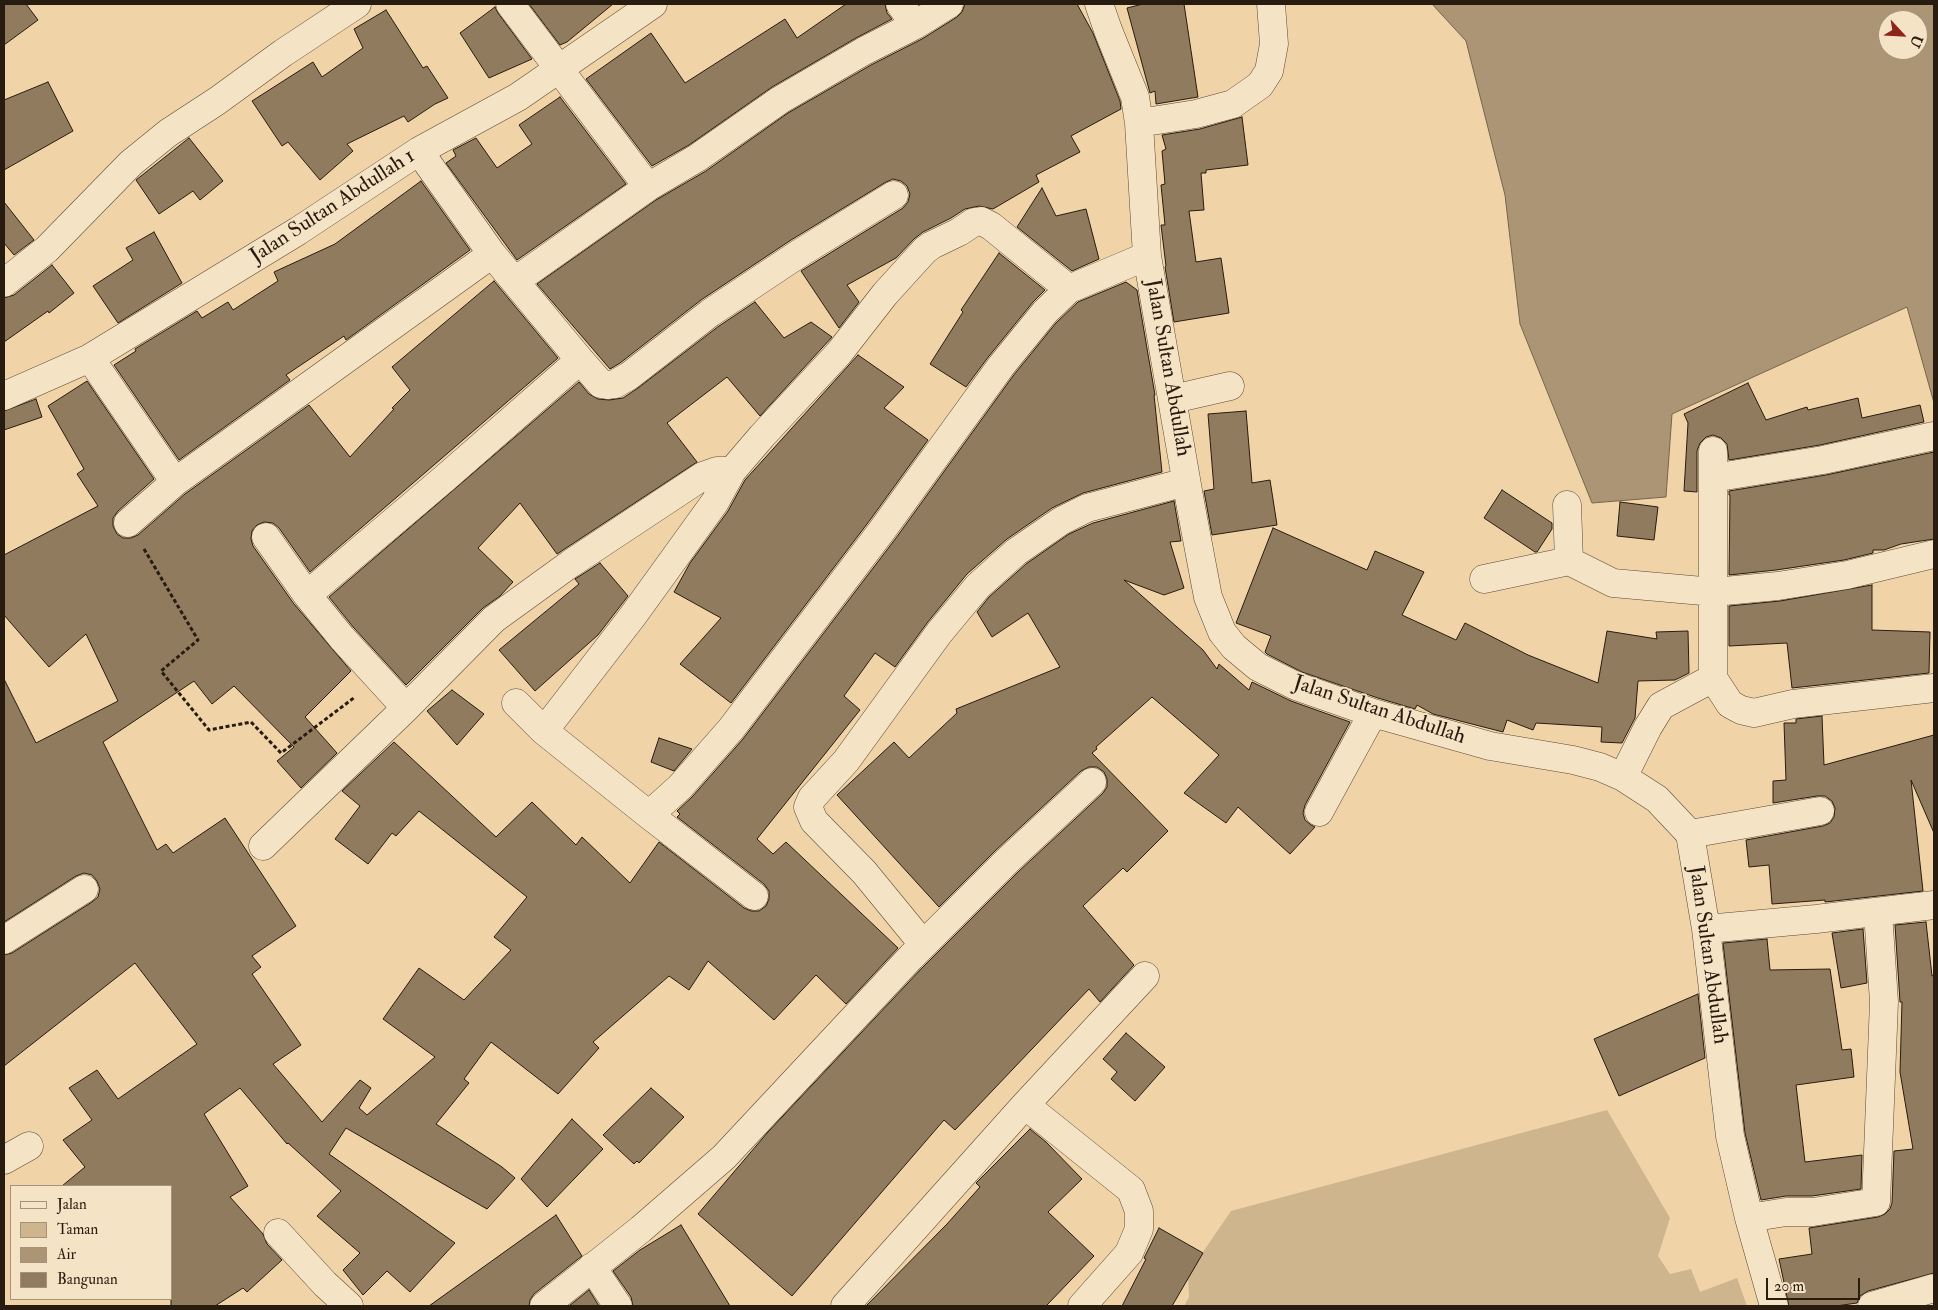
<!DOCTYPE html>
<style>
body{margin:0}
#map{position:relative;width:1938px;height:1310px;overflow:hidden;background:#f0d4a8;font-family:"IM FELL Double Pica",serif}
canvas{display:block}
.frame{position:absolute;inset:0;border:5px solid #281b0f;pointer-events:none}
.legend{position:absolute;left:10px;top:1185px;width:162px;height:115px;box-sizing:border-box;background:#f5e3c6;border:1px solid #a3937d;margin:0;padding:6px 9px;list-style:none;font-size:15px;color:#281b0f}
.legend li{display:flex;align-items:center;gap:10px;height:25px}
.legend b{width:25px;border:1px solid #a3937d}
.north{position:absolute;left:1878px;top:10px;width:50px;height:50px;box-sizing:border-box;background:#f5e3c6;border:1px solid #a3937d;border-radius:50%;rotate:115deg;font-size:14px;font-weight:700;line-height:20px;text-align:center;color:#281b0f}
.north::after{content:'';display:block;margin:auto;width:18px;height:22px;background:#8f2418;clip-path:polygon(50% 0,100% 100%,50% 72%,0 100%)}
.scale{position:absolute;left:1766px;top:1278px;width:94px;height:22px;box-sizing:border-box;border:2px solid #281b0f;border-top:0;padding-left:6px;font-size:15px;line-height:18px;white-space:nowrap;color:#281b0f;-webkit-text-stroke:4px #f5e3c6;paint-order:stroke}
</style>
<div id="map">
<canvas width="1938" height="1310"></canvas>
<div class="frame"></div>
<ul class="legend">
<li><b style="height:6px;background:#f5e3c6"></b>Jalan</li>
<li><b style="height:14px;background:#ceb58e"></b>Taman</li>
<li><b style="height:14px;background:#ac9574"></b>Air</li>
<li><b style="height:14px;background:#907b5f"></b>Bangunan</li>
</ul>
<div class="north">U</div>
<div class="scale">20 m</div>
</div>
<script>
const c = document.querySelector('canvas').getContext('2d');
c.lineJoin = 'round';
function fill(path, color) { c.fillStyle = color; c.fill(path, 'evenodd'); }
const poly = rows => new Path2D(rows.map(r => 'M' + r).join(''));
function strokePath(path, color, width, dash) { c.strokeStyle = color; c.lineWidth = width; c.lineCap = dash ? 'butt' : 'round'; c.setLineDash(dash || []); c.stroke(path); }
function drawText(font, color, halo, rows, align = 'center') {
  c.font = font + ' "IM FELL Double Pica",serif'; c.lineWidth = 4; c.setLineDash([]); c.textBaseline = 'middle'; c.strokeStyle = halo; c.fillStyle = color; for (const [text, x, y, turn = 0] of rows) {
    c.save(); c.translate(x, y); c.rotate((+turn || 0) * Math.PI / 180); c.textAlign = isNaN(turn) ? turn : align; if (halo) c.strokeText(text, 0, 0); c.fillText(text, 0, 0); c.restore();
  }
}
fill(poly([
 [1607,1110,1670,1218,1658,1256,1670,1274,1691,1269,1700,1292,1737,1278,1747,1306,1184,1306,1189,1297,1188,1274,1231,1211]
]), '#ceb58e');
const water = poly([
 [1432,4,1934,4,1934,403,1907,307,1672,414,1666,497,1592,503,1520,324,1505,195,1466,41,1432,4],
 [1888,20,1918,20,1918,50,1888,50,1888,20]
]);
fill(water, '#ac9574');
strokePath(water, '#77644c', 1);
const building = poly([
 [4,4,26,4,38,20,4,45,4,4],
 [529,4,613,4,567,42,560,45,529,4],
 [846,4,885,4,887,13,892,19,856,38,772,87,689,145,652,166,586,79,651,33,685,83,785,19,797,38,846,4],
 [965,4,1077,4,1093,33,1120,101,1121,109,1071,136,1080,152,1036,175,1039,182,993,209,979,206,965,209,951,218,923,232,914,239,896,258,847,285,859,302,839,328,801,271,903,208,908,202,910,194,907,186,901,181,893,179,886,182,791,240,701,300,620,363,610,369,537,284,656,200,706,171,788,113,871,65,922,39,957,17,962,12,965,4],
 [1143,4,1184,4,1198,97,1156,104,1155,91,1150,93,1127,8,1143,4],
 [495,7,498,13,532,59,489,78,460,33,495,7],
 [386,10,423,68,427,66,448,98,435,104,408,122,404,116,347,144,353,151,320,180,288,142,282,146,252,101,313,62,322,77,363,48,354,29,386,10],
 [48,82,73,131,4,170,4,100,48,82],
 [560,97,626,184,517,260,446,163,456,156,453,150,476,138,497,168,532,144,519,125,560,97],
 [1242,117,1248,165,1206,170,1206,173,1201,173,1204,210,1189,211,1196,262,1221,258,1229,313,1174,322,1165,267,1166,266,1161,225,1165,225,1161,185,1165,184,1162,151,1166,149,1162,135,1200,129,1242,117],
 [189,138,223,181,200,200,193,191,159,214,136,180,189,138],
 [421,181,470,250,346,340,344,336,286,375,290,380,179,460,114,365,136,351,135,349,197,311,202,318,228,302,233,310,278,281,274,272,335,244,421,181],
 [1042,188,1056,216,1086,209,1099,259,1072,271,1017,227,1042,188],
 [4,202,34,240,14,255,4,243,4,202],
 [154,232,182,283,118,323,93,286,133,260,126,248,154,232],
 [999,253,1045,290,1033,302,989,356,966,387,930,364,963,312,961,310,999,253],
 [52,265,74,293,49,313,48,311,4,342,4,298,14,295,52,265],
 [494,281,558,358,310,572,279,528,273,523,264,522,257,525,252,531,251,539,253,546,294,604,351,671,305,717,337,753,301,788,277,761,294,747,234,686,212,704,194,681,103,742,157,850,166,844,173,853,225,818,296,926,252,956,261,967,252,974,301,1045,273,1064,322,1122,360,1080,371,1088,359,1108,367,1115,435,1057,383,1019,419,968,464,1000,511,950,494,937,527,897,419,811,396,836,392,833,368,864,335,839,360,806,342,791,394,742,496,837,532,802,576,845,582,837,630,883,659,842,744,908,751,911,759,911,766,906,769,899,769,891,764,884,677,817,680,814,677,811,692,797,743,739,896,538,1013,376,1056,323,1078,302,1126,282,1137,290,1155,395,1154,395,1162,472,1083,493,1052,508,1007,539,967,574,927,623,895,667,875,653,844,696,860,710,757,839,773,854,786,842,898,948,846,1004,816,975,774,1020,708,961,689,990,669,976,593,1042,599,1048,558,1094,491,1042,464,1079,469,1083,436,1124,502,1167,515,1178,487,1209,346,1128,329,1154,455,1243,410,1292,387,1271,363,1295,343,1270,360,1253,317,1216,341,1191,288,1143,287,1144,240,1088,204,1114,248,1186,230,1197,263,1234,267,1244,282,1260,247,1292,243,1288,215,1306,171,1306,171,1186,62,1186,85,1167,63,1140,92,1120,69,1088,97,1070,118,1099,197,1044,135,963,4,1066,4,955,12,953,92,902,98,897,100,889,97,881,92,875,84,873,76,876,4,922,4,679,36,743,118,701,86,634,49,667,4,615,4,555,98,506,77,474,84,469,48,406,87,381,154,479,118,511,113,518,113,526,117,534,123,538,131,538,138,535,185,494,309,405,350,457,394,409,392,408,410,390,392,367,494,281],
 [755,302,784,338,811,322,832,337,760,416,727,377,667,423,697,462,557,554,520,503,478,548,513,582,500,596,483,608,406,685,354,628,329,597,579,382,589,394,598,399,609,400,623,398,638,388,719,326,755,302],
 [858,355,904,387,884,408,928,440,870,520,731,703,680,664,721,618,674,592,690,563,728,511,745,480,858,355],
 [1748,383,1766,420,1807,407,1808,410,1858,398,1862,418,1920,405,1924,422,1820,445,1729,460,1727,444,1721,438,1713,435,1706,437,1700,443,1697,451,1697,492,1684,491,1688,423,1684,414,1748,383],
 [36,399,42,417,4,430,4,411,36,399],
 [1246,411,1252,483,1270,480,1277,525,1212,535,1204,491,1214,489,1208,414,1246,411],
 [1934,452,1934,539,1901,544,1884,550,1873,550,1873,553,1844,560,1776,570,1729,575,1730,495,1729,495,1729,491,1826,475,1934,452],
 [1502,490,1552,523,1552,529,1537,552,1535,552,1484,518,1502,490],
 [1174,501,1181,541,1170,542,1184,588,1164,595,1124,580,1203,650,1217,669,1219,664,1249,690,1252,682,1291,701,1350,722,1305,805,1303,813,1305,820,1311,825,1315,827,1290,854,1238,807,1226,823,1184,793,1219,755,1152,697,1096,747,1097,749,1092,753,1168,831,1127,872,1123,868,1083,906,1134,965,1100,1002,1089,989,955,1130,944,1120,792,1296,698,1214,768,1132,922,968,1018,872,1103,793,1107,787,1107,779,1104,772,1097,767,1089,767,1081,771,996,850,939,907,837,795,894,742,909,758,957,713,956,709,1060,667,1028,613,992,637,977,612,989,597,1026,564,1069,534,1093,523,1174,501],
 [1620,502,1658,507,1654,540,1617,536,1620,502],
 [1273,528,1367,570,1375,551,1424,572,1402,615,1456,640,1465,623,1528,655,1598,683,1607,631,1657,639,1656,632,1688,631,1689,673,1675,680,1638,681,1635,718,1622,743,1601,742,1602,727,1536,723,1533,730,1507,720,1503,732,1433,714,1417,705,1415,709,1378,698,1302,672,1267,654,1265,652,1271,636,1236,623,1273,528],
 [600,563,628,596,598,635,535,691,499,650,579,584,575,579,600,563],
 [1872,585,1872,630,1930,632,1929,673,1792,688,1787,643,1729,646,1729,606,1780,601,1872,585],
 [452,690,484,714,457,745,427,711,452,690],
 [1822,716,1824,765,1934,735,1934,833,1911,780,1923,891,1825,902,1825,900,1772,904,1769,865,1749,867,1746,840,1823,826,1830,823,1834,817,1835,808,1832,801,1825,796,1817,796,1773,803,1773,781,1786,780,1784,723,1796,723,1796,719,1822,716],
 [659,738,692,749,674,771,651,762,659,738],
 [1926,922,1932,976,1934,975,1934,1273,1868,1291,1860,1296,1857,1303,1836,1306,1789,1306,1779,1259,1812,1254,1809,1228,1878,1217,1885,1214,1890,1209,1892,1203,1894,1151,1913,1149,1900,1072,1902,1002,1900,1002,1895,925,1926,922],
 [1863,929,1867,983,1841,988,1832,933,1863,929],
 [1767,939,1770,970,1830,969,1842,1050,1851,1049,1854,1077,1796,1085,1805,1162,1862,1155,1861,1189,1812,1196,1786,1196,1761,1200,1745,1133,1723,943,1767,939],
 [1698,994,1705,1058,1619,1096,1594,1039,1698,994],
 [1126,1033,1165,1067,1135,1101,1111,1079,1117,1072,1103,1059,1126,1033],
 [651,1088,684,1117,639,1163,637,1161,634,1164,603,1135,651,1088],
 [572,1119,603,1149,547,1207,521,1179,572,1119],
 [1030,1129,1046,1142,1082,1179,1048,1212,1094,1256,1046,1306,866,1306,947,1224,980,1187,976,1183,1030,1129],
 [556,1215,582,1256,534,1294,530,1300,529,1306,429,1306,556,1215],
 [681,1225,730,1306,633,1306,631,1297,613,1271,640,1250,681,1225],
 [1159,1228,1203,1253,1172,1306,1122,1306,1146,1259,1144,1258,1159,1228],
 [589,1290,599,1306,569,1306,589,1290]
]);
fill(building, '#907b5f');
strokePath(building, '#281b0f', 1);
const minor = poly([
 [510,4,648,187,697,158,780,100,864,51,915,25],
 [900,4,915,25,949,4],
 [1099,4,1108,30,1135,97,1139,123,1147,256,1190,502,1208,597,1222,632,1234,647,1258,667,1296,686,1373,713,1490,746,1573,760,1600,767,1623,777,1657,799,1690,834,1706,929,1730,1136,1749,1218,1774,1306],
 [1139,123,1196,114,1233,104,1260,85,1269,71,1274,44,1271,4],
 [419,151,492,254,580,360,601,384,607,385,615,384,629,376,710,313,800,253,894,195],
 [515,281,648,187],
 [4,283,47,249,131,163,168,133,217,101,283,53,357,4],
 [90,358,175,482],
 [4,396,90,358,298,231,419,151,518,97,653,4],
 [1173,399,1230,386],
 [1713,478,1823,460,1934,436],
 [1567,505,1569,561],
 [128,523,175,482,492,254],
 [266,537,307,595,342,638,406,708],
 [1484,579,1569,561,1613,583,1714,592,1778,586,1847,575,1934,554],
 [307,595,445,478,580,360],
 [1713,678,1730,704,1741,710,1754,713,1793,704,1934,688],
 [516,703,544,731,649,815,754,896],
 [544,731,632,617,715,502,732,471,762,436,839,353,885,294,925,250,932,245,959,232,974,222,981,221,991,226,1069,289],
 [1623,777,1648,727,1661,706,1713,678,1713,451],
 [1319,812,1373,713],
 [649,815,680,787,731,729,883,529,1001,366,1045,312,1069,289,1147,256],
 [1690,834,1820,811],
 [263,846,406,708,494,619,570,564,703,476,717,471,732,471],
 [1706,929,1816,919,1934,905],
 [4,940,84,889],
 [923,944,864,872,814,821,808,807,812,798,846,761,939,633,978,586,1016,552,1061,521,1087,508,1186,482],
 [1025,1105,1131,1190,1139,1211,1139,1229,1129,1253,1082,1306],
 [4,1160,29,1146],
 [1749,1218,1786,1212,1813,1212,1876,1202,1884,1002,1878,912],
 [278,1233,325,1284,349,1306],
 [592,1267,618,1306],
 [544,1306,641,1229,724,1157,911,957,1007,861,1092,782],
 [845,1306,1025,1105,1145,976],
 [1872,1306,1934,1288]
]);
strokePath(minor, '#5a4935', 29);
strokePath(poly([
 [144,549,198,640,161,671,209,730,251,722,281,753,355,697]
]), '#281b0f', 3, [4, 2.5]);
strokePath(minor, '#f5e3c6', 28);
drawText('21px', '#281b0f', '#f5e3c6', [
 ["Jalan Sultan Abdullah 1",333,207,-33],
 ["Jalan Sultan Abdullah",1167,368,80],
 ["Jalan Sultan Abdullah",1379,711,18],
 ["Jalan Sultan Abdullah",1707,955,82]
]);
</script>
